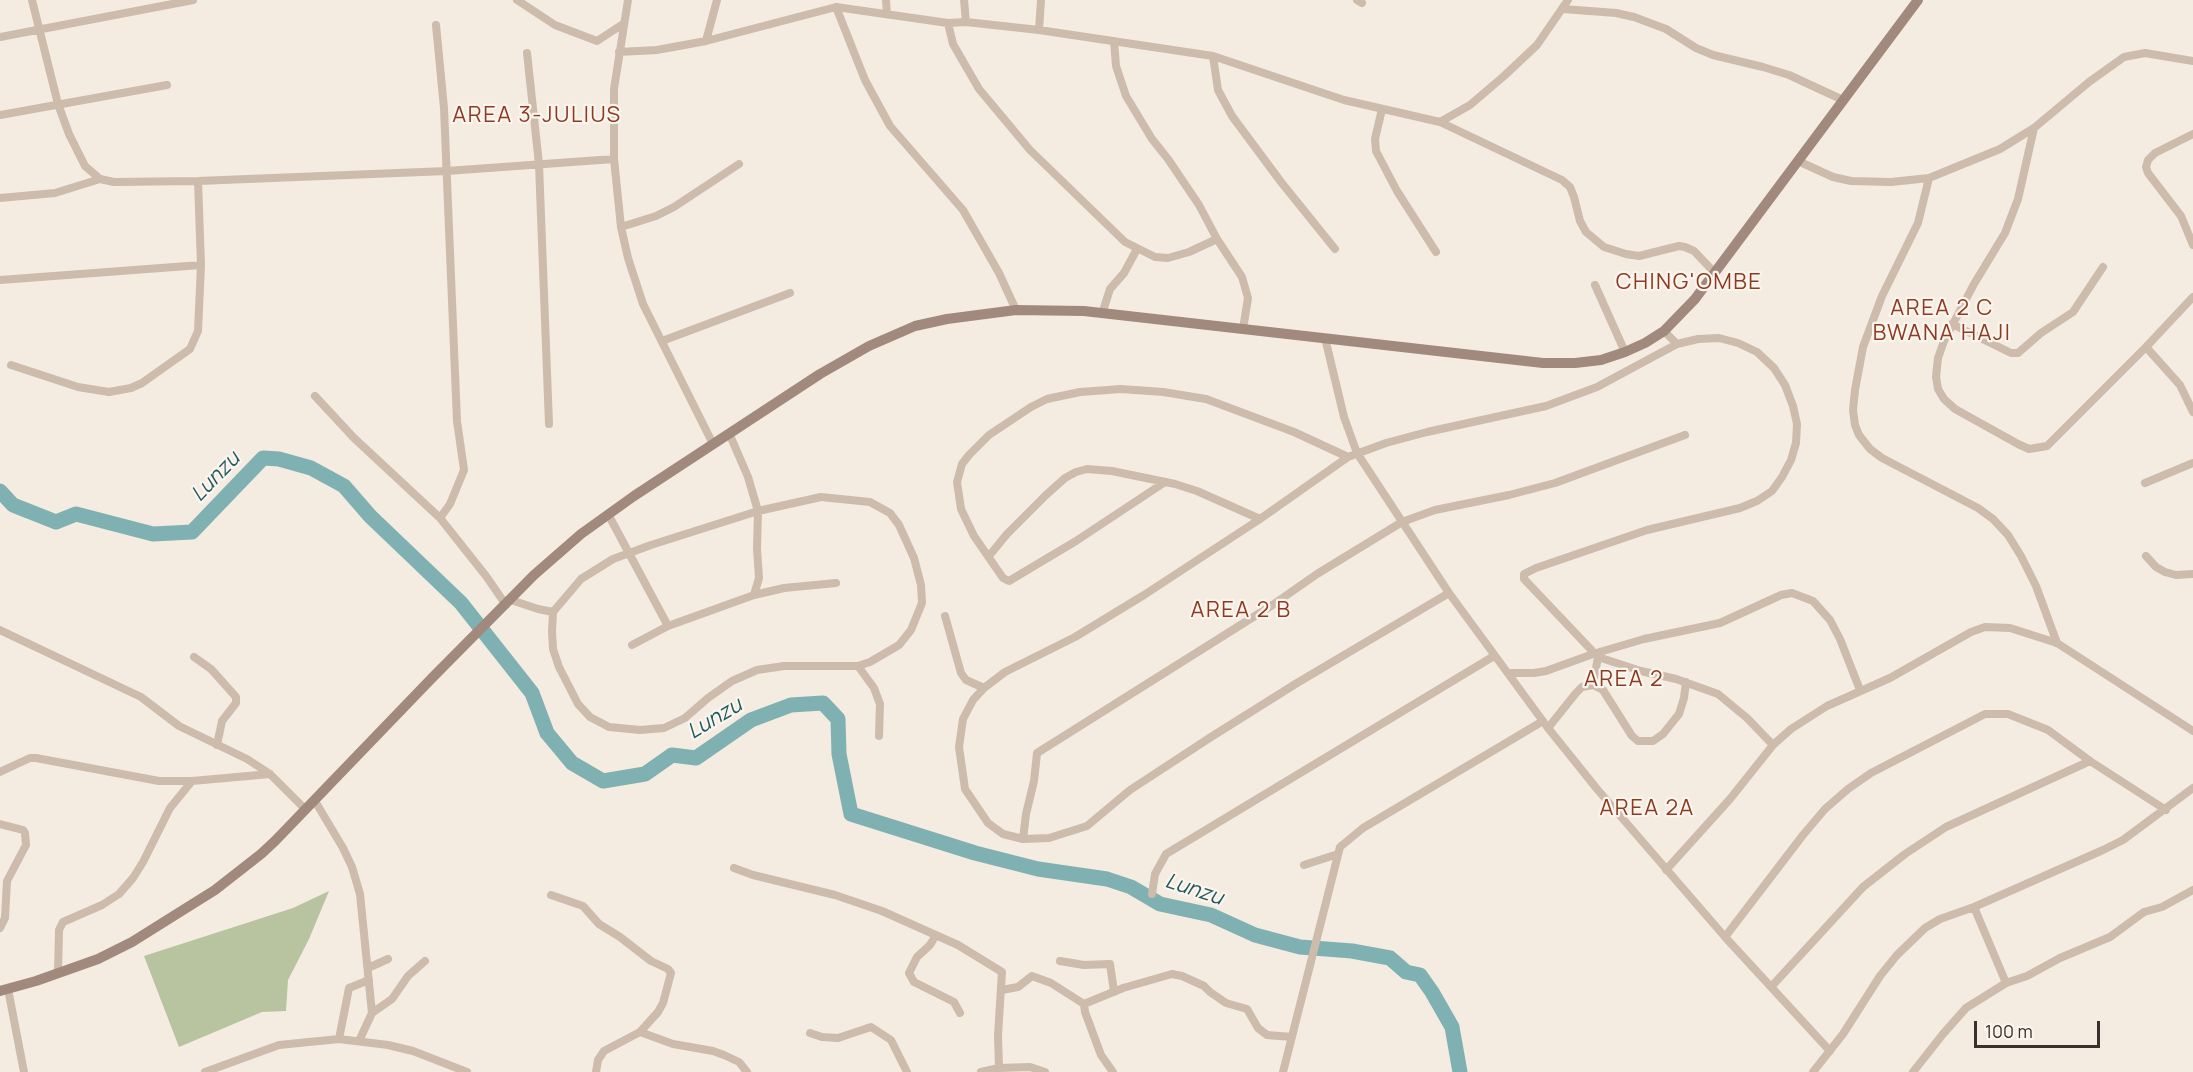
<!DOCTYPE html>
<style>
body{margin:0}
#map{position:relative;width:2193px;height:1072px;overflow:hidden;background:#f4ebe1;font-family:Manrope,sans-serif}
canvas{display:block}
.scale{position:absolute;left:1974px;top:1021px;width:126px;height:27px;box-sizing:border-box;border:3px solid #3b302b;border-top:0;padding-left:8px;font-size:18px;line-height:21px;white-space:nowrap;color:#3b302b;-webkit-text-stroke:4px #fbf5ee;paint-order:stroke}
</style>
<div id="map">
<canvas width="2193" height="1072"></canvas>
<div class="scale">100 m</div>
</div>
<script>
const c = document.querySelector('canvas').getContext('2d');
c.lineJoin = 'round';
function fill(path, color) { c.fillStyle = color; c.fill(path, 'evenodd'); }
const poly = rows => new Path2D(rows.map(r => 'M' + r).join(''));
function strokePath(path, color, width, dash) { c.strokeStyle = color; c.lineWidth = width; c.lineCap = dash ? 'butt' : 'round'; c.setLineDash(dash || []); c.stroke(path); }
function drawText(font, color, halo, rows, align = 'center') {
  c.font = font + ' Manrope,sans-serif'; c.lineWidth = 4.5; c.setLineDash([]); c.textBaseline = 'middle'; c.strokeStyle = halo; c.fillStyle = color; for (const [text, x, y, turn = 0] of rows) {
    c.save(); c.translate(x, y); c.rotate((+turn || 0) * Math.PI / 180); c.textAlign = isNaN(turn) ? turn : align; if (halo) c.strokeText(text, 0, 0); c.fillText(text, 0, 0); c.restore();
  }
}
fill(poly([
 [329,891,309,939,288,980,286,1011,262,1012,179,1047,144,956,293,908]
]), '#b8c4a0');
strokePath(poly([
 [0,491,13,505,56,522,76,514,153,534,192,532,263,458,279,459,311,468,344,486,370,516,461,603,532,693,547,733,572,763,603,781,645,774,672,755,696,758,751,720,791,705,823,703,838,719,839,754,851,814,975,853,1038,869,1107,879,1131,887,1160,904,1211,915,1255,935,1300,947,1352,951,1390,958,1406,972,1420,975,1432,992,1452,1027,1460,1072]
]), '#7fb0b2', 15);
strokePath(poly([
 [32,0,58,104,69,134,85,166,100,179,114,182,198,181,447,171,614,159],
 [517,0,555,25,597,41,623,24],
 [628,0,614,89,614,159,621,227,628,258,643,304,713,444],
 [886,0,887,13],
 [964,0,966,22],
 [1357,0,1362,3],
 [836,7,865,80,890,126,963,210,999,273,1016,310],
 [1563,9,1616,13,1634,17,1666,29,1696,48,1713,55,1763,67,1789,75,1843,100],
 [948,23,953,44,979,89,1030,150,1125,242,1155,257,1168,258,1189,252,1217,239],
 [436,25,444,108,457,421,464,470,450,504,440,518],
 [1039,30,1041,0],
 [0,37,193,0],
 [706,41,717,0],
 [1114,41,1116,66,1126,96,1152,139,1168,159,1199,205,1217,239,1242,277,1248,298,1243,329],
 [619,52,657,50,706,41,836,7,948,23,966,22,1039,30,1213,56,1344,100,1440,122,1562,180,1570,187,1574,197,1580,221,1586,232,1604,247,1626,254,1639,256,1679,246,1685,247,1694,251,1715,273],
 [527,53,539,164,549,424],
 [1213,56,1218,90,1232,116,1281,182,1335,249],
 [1382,109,1375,139,1376,151,1397,191,1436,252],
 [0,115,167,85],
 [1440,122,1470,105,1504,76,1537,45,1568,0],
 [2034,128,2018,199,2005,233,1974,284,1944,341,1938,358,1936,377,1938,389,1944,399,1955,409,2018,444,2029,449,2047,446,2146,347,2193,297],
 [2193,134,2155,153,2148,160,2146,167,2148,173,2181,216,2193,245],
 [1798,161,1833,177,1851,181,1891,182,1929,178,2000,149,2034,128,2089,82,2124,57,2145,53,2193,61],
 [1929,178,1918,223,1882,296,1863,347,1855,390,1853,410,1855,425,1859,435,1870,449,1882,458,1978,508,1993,519,2008,535,2021,556,2036,586,2057,643],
 [0,198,55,193,100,179],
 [621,227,656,216,674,207,739,164],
 [0,280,201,265],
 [1595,285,1625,352],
 [1102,314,1110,289,1124,273,1137,249],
 [1952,324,2011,353,2018,353,2041,333,2073,312,2103,267],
 [1664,331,1677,344],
 [1325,338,1344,417,1357,453,1449,593,1548,728,1597,789,1725,937,1830,1051],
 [662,341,790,293],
 [2146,347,2180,385,2193,412],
 [11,365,78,387,109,392,131,388,142,383,190,349,198,331,201,265,198,181],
 [315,396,354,438,440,518,486,576,506,605],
 [729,433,748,477,758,511,757,549,759,578,754,595],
 [1165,482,1076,541,1009,581,1003,578,974,536,961,509,957,482,962,464,969,455,989,435,1031,407,1047,399,1080,392,1121,389,1163,392,1206,399,1294,432,1348,457],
 [2145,483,2193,463],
 [821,497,870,502,890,513,899,525,914,558,921,585,922,603,911,630,899,645,870,662,858,666,784,666,757,670,732,681,708,698,685,718,664,728,640,730,609,727,590,717,578,704,559,667,553,649,552,631,553,612,581,579,613,559,651,545,758,511,821,497],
 [608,514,668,626],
 [989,556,1007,534,1046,495,1065,478,1076,472,1087,469,1112,471,1175,484,1197,491,1260,519],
 [2146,556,2156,567,2165,572,2176,575,2193,574],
 [1449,593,1297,683,1211,737,1130,790,1087,826,1049,838,1023,839,1003,834,988,823,965,789,959,747,963,719,973,700,984,688,1005,672,1075,637,1144,595,1260,519,1348,457,1386,443,1427,432,1546,406,1597,387,1677,344,1698,339,1719,338,1738,343,1757,352,1774,368,1785,385,1793,406,1797,424,1796,443,1791,460,1782,477,1772,491,1757,501,1740,508,1647,530,1536,568,1524,574,1524,579,1598,657,1641,671,1676,679,1718,694,1747,718,1773,745],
 [511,600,538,609,553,612],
 [945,616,961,673,966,680,984,688],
 [0,630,141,697,179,726,247,759,270,774,306,810],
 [632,645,668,626,754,595,784,588,836,583],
 [194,657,211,669,236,697,236,703,222,721,217,745],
 [858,666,874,688,880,704,879,736],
 [1508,673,1534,673,1546,671,1593,654,1644,639,1720,623,1781,595,1792,593,1813,601,1830,620,1840,639,1860,690],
 [1593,685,1598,657],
 [1548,728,1576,693,1582,687,1593,685,1603,690,1632,736,1638,741,1653,741,1663,734,1679,714,1684,698,1686,682],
 [0,772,30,758,36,758,159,781,192,781,270,774],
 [315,801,343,848,352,867,360,894,372,1013,359,1041],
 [0,824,23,830,25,833,26,845,7,881,5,918,0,928],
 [1023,839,1026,814,1034,781,1037,753,1274,604,1317,574,1402,522,1435,510,1509,495,1555,483,1685,435],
 [1304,865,1338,854],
 [734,868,753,875,835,895,882,911,958,945,1002,972,998,1035,999,1068],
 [1666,870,1730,799,1773,745,1791,729,1827,706,1890,678,1971,632,1985,627,2010,628,2057,643,2193,731],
 [1152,894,1155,874,1166,854,1494,656],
 [551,895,583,906,599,924,620,937,651,961,668,969,671,973,663,1003,658,1012,640,1032,604,1051,598,1060,596,1072],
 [1974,907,2006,983],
 [936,935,930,945,917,957,909,973,914,982,954,1002,960,1013],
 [1725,937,1803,835,1825,809,1848,789,1871,773,1985,714,2008,714,2048,730,2090,761,2166,810],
 [1060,961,1084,965,1110,964,1114,992],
 [368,968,388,959],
 [58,974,59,930,63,922,102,905,119,894,133,878,143,862,170,808,192,781],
 [1771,987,1863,887,1905,854,1946,827,2090,761],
 [8,989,24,1072],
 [1002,990,1018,987,1032,976,1051,983,1084,1004,1085,1012,1101,1055,1113,1072],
 [1084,1004,1123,988,1172,974,1182,976,1204,986,1210,992,1226,1003,1247,1009,1258,1028,1267,1035,1292,1037],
 [372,1013,392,999,408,976,425,961],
 [640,1032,673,1044,713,1051,724,1055,739,1062,747,1072],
 [810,1033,822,1037,838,1038,871,1027,891,1040,907,1072],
 [339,1039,349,988,369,980],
 [205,1072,279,1045,339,1039,388,1045,413,1051,467,1072],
 [981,1072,999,1068,1030,1067,1045,1072],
 [1283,1072,1340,847,1363,828,1543,721],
 [1813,1072,1843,1034,1880,976,1897,955,1925,928,1940,919,1974,907,2103,850,2123,840,2193,788],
 [1913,1072,1943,1034,1966,1008,2006,983,2027,976,2060,958,2110,937,2144,912,2162,907,2193,890]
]), '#cdbbac', 8);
strokePath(poly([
 [0,991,36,981,98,959,132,942,215,890,261,854,275,841,432,678,534,575,581,534,634,496,820,374,869,346,915,326,947,319,1016,310,1084,311,1543,363,1575,363,1601,360,1625,352,1645,343,1664,331,1695,299,1918,0]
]), '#a18a7d', 10);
drawText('italic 21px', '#1f5a5e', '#fbf5ee', [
 ["Lunzu",216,477,-46],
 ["Lunzu",715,719,-31],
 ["Lunzu",1194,890,18]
]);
c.letterSpacing = '1.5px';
drawText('22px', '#8c3b22', '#fbf5ee', [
 ["AREA 3-JULIUS",537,116],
 ["CHING'OMBE",1689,283],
 ["AREA 2 C",1942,309],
 ["BWANA HAJI",1942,334],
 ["AREA 2 B",1241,611],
 ["AREA 2",1624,680],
 ["AREA 2A",1647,809]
]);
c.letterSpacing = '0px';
</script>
